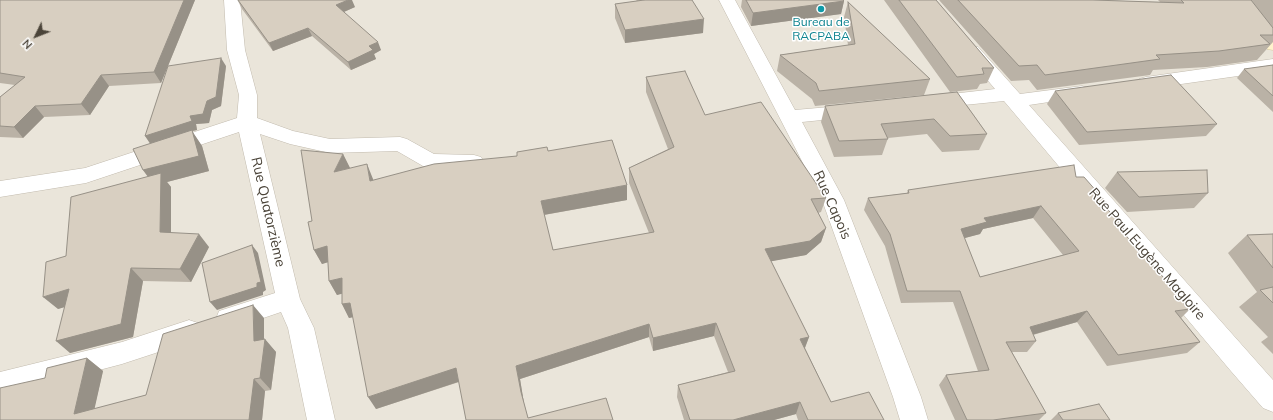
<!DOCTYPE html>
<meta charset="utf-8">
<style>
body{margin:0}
#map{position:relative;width:1273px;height:420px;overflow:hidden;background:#f6f3ec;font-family:Mulish,sans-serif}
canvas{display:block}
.north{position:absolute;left:16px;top:16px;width:40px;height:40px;-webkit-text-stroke:3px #fff;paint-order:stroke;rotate:227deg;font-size:11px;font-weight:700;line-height:16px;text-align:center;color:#4b4439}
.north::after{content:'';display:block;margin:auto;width:14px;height:18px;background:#4b4439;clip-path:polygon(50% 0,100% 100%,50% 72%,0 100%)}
</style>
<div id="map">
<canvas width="1273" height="420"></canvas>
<div class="north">N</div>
</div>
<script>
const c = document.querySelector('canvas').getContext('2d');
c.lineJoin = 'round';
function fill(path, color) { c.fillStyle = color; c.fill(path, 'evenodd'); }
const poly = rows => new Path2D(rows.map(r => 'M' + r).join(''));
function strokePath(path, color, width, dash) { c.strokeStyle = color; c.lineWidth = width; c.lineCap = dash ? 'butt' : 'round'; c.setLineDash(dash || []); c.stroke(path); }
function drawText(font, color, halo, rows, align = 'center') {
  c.font = font + ' Mulish,sans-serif'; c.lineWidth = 3; c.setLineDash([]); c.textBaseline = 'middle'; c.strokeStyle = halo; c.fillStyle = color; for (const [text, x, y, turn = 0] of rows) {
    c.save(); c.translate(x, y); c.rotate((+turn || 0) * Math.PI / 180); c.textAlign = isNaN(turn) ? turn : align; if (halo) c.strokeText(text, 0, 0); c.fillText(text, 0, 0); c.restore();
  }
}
fill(poly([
 [0,0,1273,0,1273,420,0,420]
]), '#eae5da');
const street = poly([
 [224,0,240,0,245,50,257,95,257,118,293,131,330,139,400,137,407,139,434,154,474,155,481,157,484,162,481,167,474,169,430,168,423,166,397,151,330,153,290,144,260,134,300,299,314,328,335,420,307,420,288,328,281,312,228,330,219,327,216,319,219,311,275,293,239,132,86,183,0,197,0,181,85,168,237,118,239,95,227,50,224,0],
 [719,0,735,0,795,110,852,105,859,106,862,111,859,116,852,117,802,122,844,200,921,397,928,420,900,420,893,397,822,200,719,0],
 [972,46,978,47,1020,94,1082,86,1089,88,1091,92,1089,96,1029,105,1273,380,1273,412,1263,408,1230,370,1004,101,934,108,927,106,924,102,927,98,934,96,995,89,963,51,966,47,972,46],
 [1273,59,1273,71,1146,89,1139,87,1137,83,1139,79,1146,77,1273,59],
 [189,320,198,323,202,331,198,339,122,364,0,396,0,372,122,342,189,320]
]);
const secondary = poly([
 [1230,0,1247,0,1273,33,1273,50,1267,49,1230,0]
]);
strokePath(street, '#c2bbae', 1);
strokePath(secondary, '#d6c79b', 1);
fill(street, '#fff');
fill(secondary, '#fff3cd');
fill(poly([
 [0,0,195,0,161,83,109,86,90,115,44,117,23,138,0,137,0,97,15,85,0,83],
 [636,0,692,0,703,33,625,43,615,18,615,4,637,1],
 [742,0,843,0,844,1,841,14,751,26,741,7],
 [884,0,936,0,994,68,987,83,980,84,977,89,950,92],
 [939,0,1093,0,1160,2,1158,0,1273,0,1273,42,1257,60,1207,67,1153,70,1150,75,1037,90,1029,80,1011,81],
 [238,1,355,7,344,12,381,50,374,54,376,59,351,70,312,36,273,51,242,9],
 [848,2,930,79,924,95,815,106,812,99,777,71,780,55,848,45,844,17],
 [1273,65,1273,112,1237,78,1244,69],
 [226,66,221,106,212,110,209,123,196,124,197,130,192,131,202,146,209,171,167,182,171,187,171,233,209,247,191,282,143,281,133,337,70,353,64,307,58,309,66,256,148,177,143,170],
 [646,77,705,115,826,198,821,212,818,213,826,228,821,242,806,255,771,261,809,337,805,348,831,402,884,420,798,420,796,414,774,420,684,420,677,397,678,385,728,372,714,336,653,351,649,337,520,379,524,403,528,418,613,420,466,420,459,382,376,409,353,317,349,318,342,304,342,293,337,295,329,281,328,262,322,264,314,250,312,221,343,154,350,168,373,179,373,180,517,156,548,151,627,200,544,215,553,250,649,233,629,183,629,168,668,149,646,92],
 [1055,91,1217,124,1206,136,1079,145,1047,104],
 [957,92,987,134,979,150,942,152,927,134,888,138,882,155,834,157,821,122,825,106],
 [1117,172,1208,193,1194,208,1127,212,1105,188],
 [1076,177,1106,202,1104,205,1124,228,1122,231,1190,309,1181,318,1200,342,1187,353,1107,366,1077,322,1033,335,1036,341,1027,352,1012,352,1046,413,1039,420,955,420,939,385,946,375,978,371,953,302,901,303,885,246,864,210,868,198,907,193,908,190],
 [1033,218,1063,255,980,277,964,238,980,234,983,229],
 [1273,234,1273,354,1261,342,1268,337,1239,307,1257,292,1228,253,1247,235],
 [264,318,264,339,276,352,271,390,265,391,262,420,0,420,45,378,87,358,103,371,94,409,146,395],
 [1058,413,1110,420,1051,420]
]), '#bab2a6');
fill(poly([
 [184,0,195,0,161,83,154,72],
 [348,0,352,0,355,7,339,14,336,5],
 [844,1,841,14,751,26,753,13],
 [704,19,703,33,625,43,625,30],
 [308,28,312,36,273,51,269,43],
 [378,42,381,50,374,54,376,59,351,70,348,62,369,46],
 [221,58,226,66,221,106,212,110,209,123,196,124,197,130,192,131,202,146,209,171,167,182,171,187,171,246,160,232,155,186,143,170,151,145,145,136,190,116,207,101],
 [101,75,109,86,90,115,81,104],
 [35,106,44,117,23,138,14,127],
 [343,154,350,168,334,172],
 [367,164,373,179,376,196,370,181],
 [627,185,627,200,543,215,541,201],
 [1041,206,1033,218,983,229,980,234,954,241,961,229,984,218],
 [826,228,821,242,806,255,762,263,765,249],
 [199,234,209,247,191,282,180,269],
 [252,245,258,253,266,290,263,292,263,295,217,310,210,302],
 [327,246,335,260,322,264,314,250],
 [131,268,143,281,133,337,70,353,56,341],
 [342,278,349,292,337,295,329,281],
 [69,289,82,302,58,309,43,297],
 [350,303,358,316,349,318,342,304],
 [253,305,264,318,264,347,265,339,276,352,271,390,260,378,254,341],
 [1087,311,1077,322,1021,338,1030,327],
 [716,323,714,336,653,351,653,338],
 [649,324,649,337,520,379,524,404,521,392,516,366],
 [809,337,804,350,800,339],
 [87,358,103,371,92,420,74,414],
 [456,368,461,381,376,409,368,397],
 [254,379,265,391,262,420,247,420],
 [800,402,796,414,774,420,733,420]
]), '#979187');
const building = poly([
 [0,0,184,0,154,72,101,75,81,104,35,106,14,127,0,126,0,97,25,77,0,73,0,0],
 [238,0,348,0,336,5,378,42,369,46,373,50,348,62,308,28,269,43,238,0],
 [644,0,692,0,704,19,625,30,615,4,644,0],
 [746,0,843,0,844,1,753,13,746,0],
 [899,0,936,0,994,68,982,68,984,74,957,77,899,0],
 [958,0,1093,0,1184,3,1181,0,1251,0,1273,28,1273,35,1260,35,1270,44,1219,51,1156,55,1160,59,1045,75,1037,65,1019,66,958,0],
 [848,2,930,79,819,91,816,83,780,55,855,44,848,2],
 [221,58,216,97,207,101,203,114,190,116,192,121,145,136,168,66,221,58],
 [1273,65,1273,96,1244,69,1273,65],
 [685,71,705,115,761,102,826,198,811,199,826,228,810,241,765,249,809,337,800,339,831,402,869,392,884,420,808,420,800,402,733,420,690,420,678,385,735,371,716,323,653,338,649,324,516,366,521,392,528,418,606,398,613,420,466,420,456,368,368,397,350,303,342,304,342,278,329,281,327,246,314,250,308,222,312,221,301,150,343,154,334,172,367,164,370,181,434,164,517,156,517,152,547,147,548,151,612,140,627,185,541,201,553,250,654,232,629,168,674,147,646,77,685,71],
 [1171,75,1217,124,1087,132,1055,91,1171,75],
 [957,92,987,134,950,136,934,119,881,124,888,139,839,141,825,106,957,92],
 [192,130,199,156,143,170,133,149,192,130],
 [1074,165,1076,177,1084,177,1106,202,1102,203,1124,228,1120,229,1164,278,1190,309,1175,311,1200,342,1118,355,1087,311,1030,327,1036,341,1006,342,1046,413,993,420,967,420,946,375,989,370,960,291,907,291,890,234,868,198,909,193,908,190,1074,165],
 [1041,206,1079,251,980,277,961,229,987,222,984,218,1041,206],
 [1207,170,1208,193,1139,197,1117,172,1207,170],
 [161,173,160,232,199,234,180,269,131,268,121,324,56,341,69,289,43,297,46,262,66,256,71,197,161,173],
 [1273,234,1273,268,1247,235,1273,234],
 [252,245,261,282,257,283,257,287,210,302,202,263,252,245],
 [1273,287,1273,303,1260,290,1273,287],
 [253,305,254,341,265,339,260,378,254,379,249,420,0,420,0,388,45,378,47,368,87,358,74,414,146,395,163,334,253,305],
 [1099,404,1110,420,1063,420,1058,413,1099,404]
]);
fill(building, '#d8cfc1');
strokePath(building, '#979187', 1);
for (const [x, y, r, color] of [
 [821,9,4,"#0f9aa8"]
]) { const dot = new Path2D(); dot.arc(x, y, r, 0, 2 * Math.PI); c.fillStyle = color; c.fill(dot); strokePath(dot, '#fff', 1.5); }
drawText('12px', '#0d838f', '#fff', [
 ["Bureau de",821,22],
 ["RACPABA",821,36]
]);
drawText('14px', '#4b4439', '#fff', [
 ["Rue Capois",832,205,66],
 ["Rue Quatorzième",268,212,77],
 ["Rue Paul Eugène Magloire",1147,254,49]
]);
</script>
